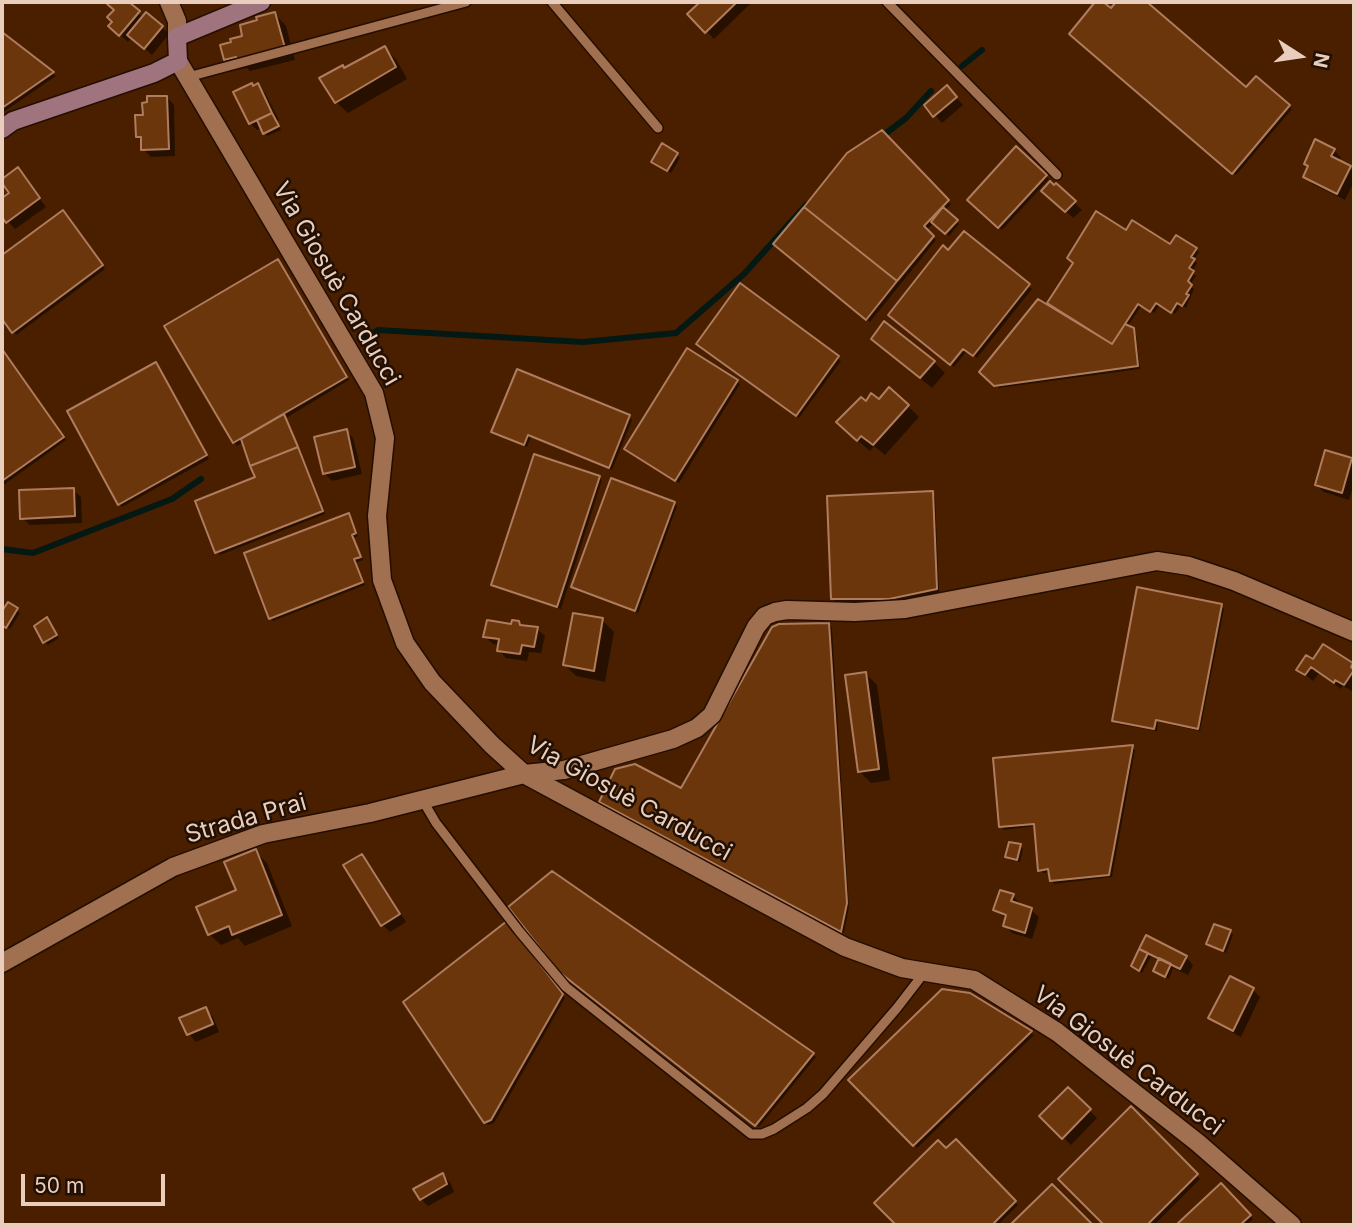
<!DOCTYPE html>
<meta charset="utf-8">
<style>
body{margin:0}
#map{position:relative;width:1356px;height:1227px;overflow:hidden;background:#491f00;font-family:Inter,sans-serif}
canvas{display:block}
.frame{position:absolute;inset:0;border:4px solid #e9cebd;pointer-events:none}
.north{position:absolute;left:1265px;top:21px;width:70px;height:70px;-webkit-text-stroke:5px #221004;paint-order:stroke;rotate:102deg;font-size:19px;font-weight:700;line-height:28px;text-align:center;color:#e9cebd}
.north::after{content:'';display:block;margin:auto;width:24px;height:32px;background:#e9cebd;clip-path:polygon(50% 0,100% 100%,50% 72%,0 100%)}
.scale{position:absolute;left:21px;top:1174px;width:144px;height:32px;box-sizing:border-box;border:4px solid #e9cebd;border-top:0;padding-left:9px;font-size:21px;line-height:24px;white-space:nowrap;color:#e9cebd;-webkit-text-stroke:5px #221004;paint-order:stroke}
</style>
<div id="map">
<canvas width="1356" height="1227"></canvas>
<div class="frame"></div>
<div class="north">N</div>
<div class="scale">50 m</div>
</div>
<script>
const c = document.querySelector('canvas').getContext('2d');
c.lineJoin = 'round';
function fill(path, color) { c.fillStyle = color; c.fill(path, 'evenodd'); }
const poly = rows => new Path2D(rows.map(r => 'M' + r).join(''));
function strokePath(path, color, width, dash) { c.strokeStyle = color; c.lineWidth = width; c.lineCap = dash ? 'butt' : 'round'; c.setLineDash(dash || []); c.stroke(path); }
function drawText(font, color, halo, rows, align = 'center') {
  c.font = font + ' Inter,sans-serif'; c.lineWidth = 5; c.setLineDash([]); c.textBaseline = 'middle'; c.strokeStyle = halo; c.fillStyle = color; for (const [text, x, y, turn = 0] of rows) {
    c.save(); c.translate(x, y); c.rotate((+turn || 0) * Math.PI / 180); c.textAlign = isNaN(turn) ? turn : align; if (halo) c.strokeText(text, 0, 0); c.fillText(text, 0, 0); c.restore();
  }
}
fill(poly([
 [111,2,126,2,144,18,162,27,169,34,152,55,132,37,128,42,118,33,116,10,110,4],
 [703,2,752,2,714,39,690,14],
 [1098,2,1111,10,1118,2,1145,2,1247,89,1256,78,1292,109,1236,175,1071,33],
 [275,14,286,26,295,60,250,71,247,68,237,70,225,59,245,37],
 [2,34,56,76,2,113],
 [384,48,396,59,407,79,348,113,336,102,345,70],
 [252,85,254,87,258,86,265,93,279,120,277,121,281,130,267,136,262,128,257,130,250,123],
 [954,95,963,105,942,123,935,115],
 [167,97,174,105,175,156,151,157,143,149,143,142,137,136,145,117],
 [881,133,951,204,945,211,959,224,949,236,934,223,926,230,936,240,870,322,778,247],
 [1016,149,1049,179,1002,230,969,200],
 [1334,150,1341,158,1339,162,1354,171,1354,182,1345,200,1312,184,1305,176],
 [677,155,680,158,671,173,657,164],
 [18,170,46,207,15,229,2,215,2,200,12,193],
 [1056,185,1082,210,1073,218,1044,191],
 [63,212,105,269,16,335,2,316,2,258],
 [1126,232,1170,246,1196,249,1199,252,1194,260,1197,263,1192,272,1196,276,1190,285,1194,289,1186,308,1181,305,1175,314,1160,305,1154,313,1142,305,1127,327,1136,333,1140,369,999,388,981,371,1048,305,1075,263],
 [964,233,1032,289,977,358,967,351,954,367,893,318],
 [278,261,349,380,286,418,325,514,220,555,217,552,257,478,244,442,237,446,234,442,167,326],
 [740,286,841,361,799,418,702,346],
 [2,350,66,440,2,486],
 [688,350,740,384,679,483,630,452],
 [885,350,934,362,945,373,932,388],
 [156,364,209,459,122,507,119,504],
 [879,401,908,406,919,417,885,455,874,446,870,451,850,434,866,403],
 [629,417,632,420,612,470,531,437,527,447,493,431],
 [346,431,353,438,362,474,332,481,324,473],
 [1351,459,1354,462,1354,483,1349,500,1324,492,1316,485],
 [599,477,602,480,561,609,497,588,493,585],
 [73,490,81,497,82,523,30,525,22,518],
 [932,493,935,496,939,592,893,601,836,602,833,599],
 [674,503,677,506,638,613,576,590,573,586],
 [348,515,358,536,354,538,363,560,356,563,365,585,273,621,270,618],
 [8,604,20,613,10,629,2,624,2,614],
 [1221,606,1224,609,1200,731,1158,722,1157,731,1117,724,1114,720],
 [47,620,59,638,48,645,45,642],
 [602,620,614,632,605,682,576,676,565,665],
 [518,623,522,627,537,629,545,636,541,653,529,652,527,661,506,658,499,650,500,645,493,644,485,637],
 [829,624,832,628,849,907,844,933,601,802,682,790],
 [1324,647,1354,666,1352,691,1343,686,1341,689,1319,673,1313,681,1299,670,1313,661],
 [866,674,877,685,890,780,871,783,859,771],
 [1132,747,1135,750,1112,877,1054,884,1051,880,1050,872,1043,873,1040,870,1036,826,1004,830,1001,826],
 [1020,846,1023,849,1020,862,1010,860,1007,857],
 [255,851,267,863,292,926,245,946,238,938,221,945,209,934,238,891],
 [361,856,369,863,406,922,390,932,383,925],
 [552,873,816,1057,759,1127,564,975],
 [1013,896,1020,903,1019,905,1031,910,1039,917,1032,939,1012,933,1005,925,1007,919,995,910],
 [509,927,565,998,494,1123,488,1125,485,1122],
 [1230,932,1233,935,1226,953,1208,944],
 [1147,937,1186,957,1193,965,1188,975,1173,968,1169,979,1155,971,1160,961,1151,957,1142,973,1136,969,1133,966],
 [1253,990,1260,997,1241,1037,1218,1025,1210,1018],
 [970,995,1034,1035,917,1148,851,1080],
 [206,1009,213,1017,219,1032,196,1042,189,1034],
 [1068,1089,1097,1118,1071,1145,1041,1116],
 [1131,1109,1200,1179,1154,1225,1106,1225,1060,1179],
 [956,1141,1018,1205,998,1225,898,1225,877,1203],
 [442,1175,450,1182,454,1192,428,1206,421,1199],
 [1221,1185,1253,1219,1246,1225,1178,1225]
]), '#0007');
strokePath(poly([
 [962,66,982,50],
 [881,137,906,118,931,91],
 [362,340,378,330,583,342,676,333,744,274,806,205],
 [2,549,33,553,172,499,201,479]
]), '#041913', 6);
const building = poly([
 [109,2,129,2,140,11,119,36,108,26,112,22,107,17,114,10,107,4,109,2],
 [700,2,737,2,705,33,687,14,700,2],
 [1095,2,1103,2,1111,8,1116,2,1147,2,1246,87,1256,76,1290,105,1232,174,1069,34,1095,2],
 [146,12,163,26,144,49,127,35,146,12],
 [275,12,285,48,237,61,236,57,224,60,220,45,231,42,230,39,242,36,240,25,257,20,256,17,275,12],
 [2,32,54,72,2,108,2,32],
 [385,46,396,67,335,103,319,78,343,65,344,68,385,46],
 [252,83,253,86,258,83,272,113,249,124,233,92,252,83],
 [947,85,957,97,933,117,924,105,947,85],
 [147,96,167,96,169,149,141,150,141,137,136,137,135,115,143,115,142,103,147,102,147,96],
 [272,113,279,126,263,134,257,120,272,113],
 [882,130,949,200,924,226,934,236,897,281,804,207,847,153,882,130],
 [1315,139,1335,149,1331,156,1351,166,1337,194,1303,177,1308,166,1304,164,1315,139],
 [662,143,678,153,667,171,651,162,662,143],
 [1016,146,1047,175,998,228,967,200,1016,146],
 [18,167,40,198,6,223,2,217,2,198,9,193,2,183,2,179,18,167],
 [1050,181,1054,185,1056,183,1076,201,1065,212,1041,191,1050,181],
 [804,207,897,281,866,320,773,244,804,207],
 [943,207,958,220,945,234,931,222,943,207],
 [63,210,103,265,12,333,2,319,2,255,63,210],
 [1096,211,1126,230,1132,220,1170,244,1176,235,1197,248,1191,257,1195,259,1189,268,1194,271,1188,281,1192,285,1186,294,1189,295,1182,306,1177,303,1171,313,1156,303,1150,312,1138,304,1112,344,1047,303,1073,263,1067,258,1096,211],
 [964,231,1030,284,973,356,963,349,950,365,888,315,943,245,948,250,964,231],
 [278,259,347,377,233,443,164,326,278,259],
 [740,283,839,356,796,416,696,344,740,283],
 [1038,299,1112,344,1125,324,1134,328,1138,366,994,386,979,372,1038,299],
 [884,321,935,361,920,378,871,339,884,321],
 [687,348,738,380,675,481,624,449,687,348],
 [2,349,64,437,2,481,2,349],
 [156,362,207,455,118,505,67,411,156,362],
 [517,369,630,415,609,468,528,435,524,445,491,432,517,369],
 [889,387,909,405,873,445,861,436,857,441,836,422,861,397,866,401,871,393,879,399,889,387],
 [284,414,298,447,250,466,241,439,284,414],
 [347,429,355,467,323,474,314,437,347,429],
 [298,447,323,511,215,553,195,501,255,477,250,466,298,447],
 [1325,450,1352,458,1342,493,1315,485,1325,450],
 [534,454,600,476,557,607,491,585,534,454],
 [611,478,675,502,635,611,571,587,611,478],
 [74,488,75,516,20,519,19,490,74,488],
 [933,491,937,589,889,599,831,599,827,496,933,491],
 [349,513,356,533,352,535,361,557,354,559,363,582,269,619,244,553,349,513],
 [1137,587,1222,604,1198,729,1156,720,1154,729,1112,721,1137,587],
 [8,602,18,608,6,628,2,625,2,611,8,602],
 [573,613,603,618,594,671,563,665,573,613],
 [47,617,57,635,43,643,34,626,47,617],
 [487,620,511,624,512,620,519,621,520,625,538,627,534,647,522,645,520,654,497,651,499,639,483,637,487,620],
 [829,623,847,903,841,932,599,802,615,769,635,764,681,788,772,627,779,624,829,623],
 [1323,644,1353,663,1351,667,1354,670,1344,685,1335,680,1334,683,1311,667,1305,675,1296,670,1306,655,1313,659,1323,644],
 [866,672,879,769,858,772,845,675,866,672],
 [1133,745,1109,875,1050,881,1048,869,1038,871,1034,824,999,827,993,758,1133,745],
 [1009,842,1021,844,1017,860,1005,857,1009,842],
 [256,849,282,915,232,935,229,926,208,935,196,907,236,890,224,862,256,849],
 [362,854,400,914,381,926,343,865,362,854],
 [552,871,814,1053,755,1126,559,972,508,907,552,871],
 [1000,890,1014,894,1011,901,1032,908,1025,933,1003,926,1006,915,993,910,1000,890],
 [507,921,563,994,491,1120,484,1123,403,1002,507,921],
 [1214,924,1231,930,1223,951,1206,944,1214,924],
 [1146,935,1187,956,1180,969,1139,949,1146,935],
 [1139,949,1148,953,1139,971,1131,966,1139,949],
 [1159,958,1171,964,1165,977,1153,971,1159,958],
 [1230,976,1254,988,1233,1031,1208,1018,1230,976],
 [942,989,970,993,1032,1031,913,1146,848,1080,942,989],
 [206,1007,213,1024,187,1035,179,1018,206,1007],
 [1068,1087,1091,1109,1062,1139,1039,1116,1068,1087],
 [1131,1106,1198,1174,1147,1225,1104,1225,1058,1179,1131,1106],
 [956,1139,1016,1201,992,1225,896,1225,874,1203,938,1140,946,1148,956,1139],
 [443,1173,447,1184,420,1200,413,1189,443,1173],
 [1221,1183,1251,1215,1240,1225,1176,1225,1221,1183],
 [1052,1184,1093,1225,1010,1225,1052,1184]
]);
fill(building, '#6b360c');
strokePath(building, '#af7d5d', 2);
const lane = poly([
 [552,2,658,128],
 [887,2,1057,175],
 [188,77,466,2],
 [423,801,436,823,519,931,566,987,751,1134,762,1134,774,1129,807,1108,823,1094,897,1008,924,973]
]);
const street = poly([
 [169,2,177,21,177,37],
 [178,61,374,393,385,438,377,516,382,580,405,643,432,682,492,745,524,774,845,947,902,968,974,980,1057,1032,1198,1143,1292,1225],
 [2,963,173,867,263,834,370,813,524,774,564,770,673,739,697,728,712,715,756,627,765,616,775,612,787,610,855,612,905,609,1157,561,1189,566,1234,581,1354,632]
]);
const secondary = poly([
 [2,129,13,121,154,73,178,61,177,37,261,2]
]);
strokePath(lane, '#240e01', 12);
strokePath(street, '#240e01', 21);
strokePath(secondary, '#240e01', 21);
strokePath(lane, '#a17051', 9);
strokePath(street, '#a17051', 18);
strokePath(secondary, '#9f747f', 18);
drawText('24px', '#e9cebd', '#221004', [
 ["Via Giosuè Carducci",336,284,60],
 ["Via Giosuè Carducci",629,799,29],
 ["Strada Prai",246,819,-16],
 ["Via Giosuè Carducci",1128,1061,37]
]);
</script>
